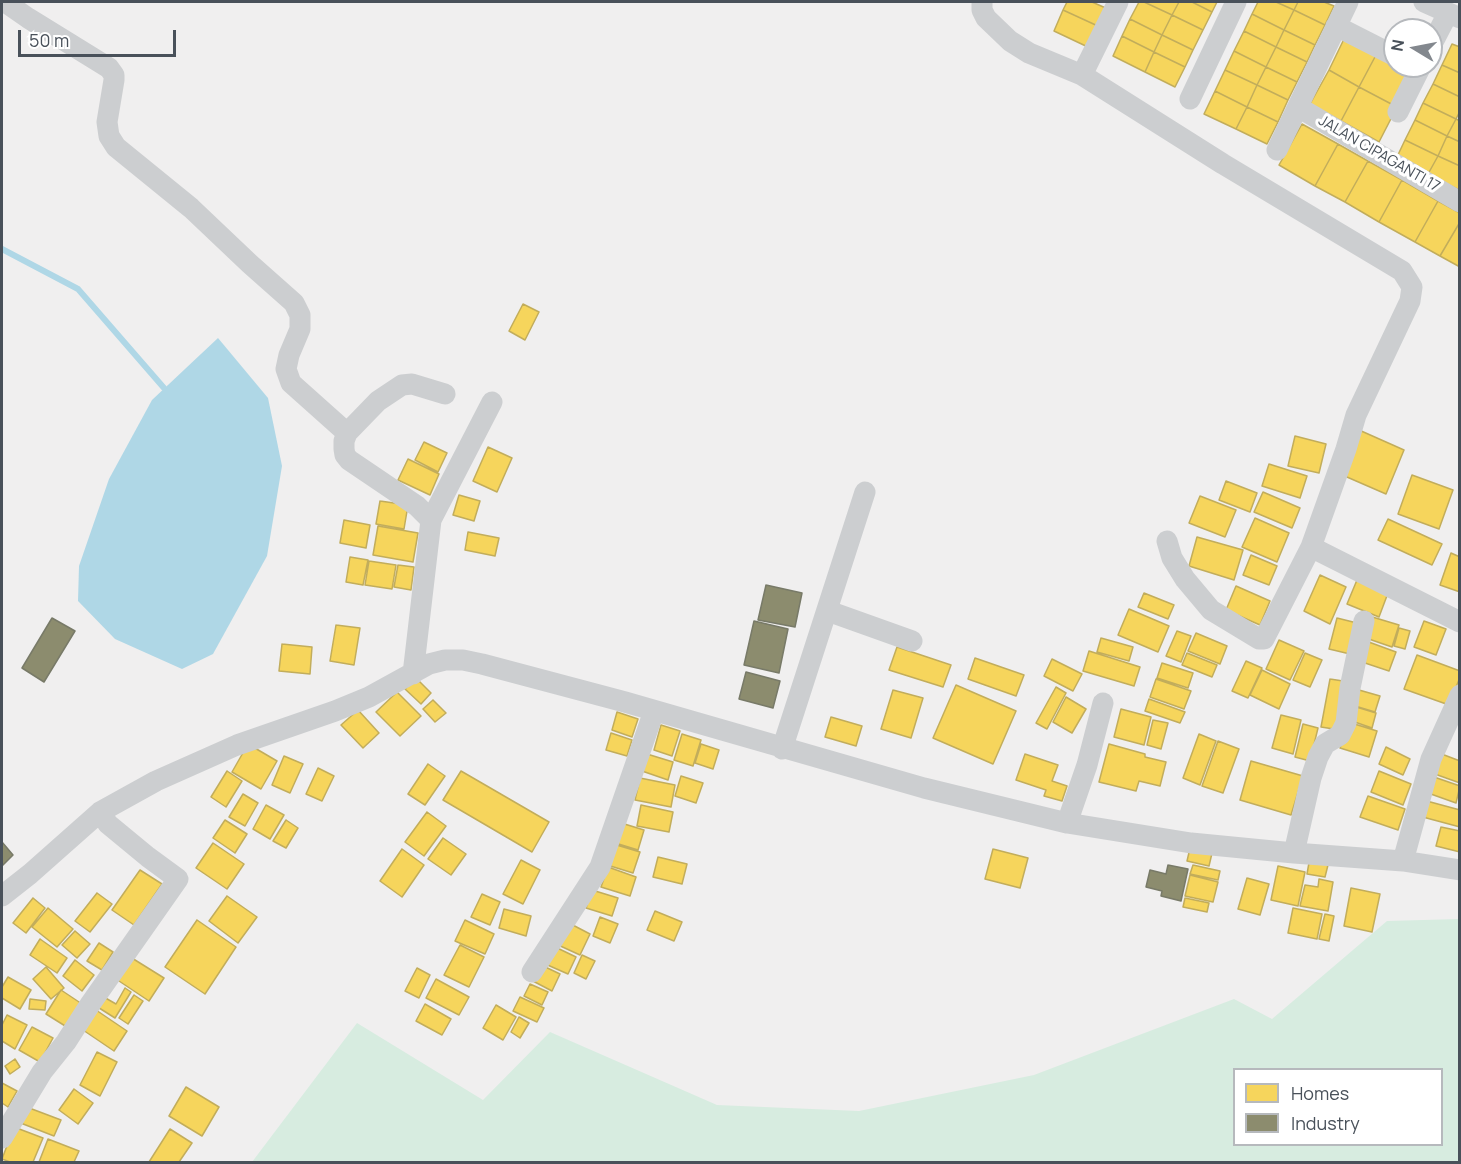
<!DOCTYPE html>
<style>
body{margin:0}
#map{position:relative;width:1461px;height:1164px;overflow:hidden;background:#f0efef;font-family:Manrope,sans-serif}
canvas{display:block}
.frame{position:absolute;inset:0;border:3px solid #49515a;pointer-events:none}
.legend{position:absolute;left:1233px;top:1068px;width:210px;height:78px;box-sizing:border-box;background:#fff;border:2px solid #b6b9bd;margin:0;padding:8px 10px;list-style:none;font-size:18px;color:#49515a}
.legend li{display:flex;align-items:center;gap:12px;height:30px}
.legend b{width:30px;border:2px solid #b6b9bd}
.north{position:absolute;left:1383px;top:18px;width:60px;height:60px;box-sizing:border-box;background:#fff;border:2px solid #b6b9bd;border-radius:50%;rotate:280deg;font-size:16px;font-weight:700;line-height:24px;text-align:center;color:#49515a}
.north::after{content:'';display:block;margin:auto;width:21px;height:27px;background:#83888e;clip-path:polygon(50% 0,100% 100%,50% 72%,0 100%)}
.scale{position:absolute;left:18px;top:30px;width:158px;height:27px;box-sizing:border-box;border:3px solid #49515a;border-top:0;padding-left:8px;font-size:18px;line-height:21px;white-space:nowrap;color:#49515a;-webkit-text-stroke:4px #fff;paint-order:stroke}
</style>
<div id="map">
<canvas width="1461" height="1164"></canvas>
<div class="frame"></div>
<ul class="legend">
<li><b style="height:16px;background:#f6d55c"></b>Homes</li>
<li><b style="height:16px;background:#8c8c6e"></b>Industry</li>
</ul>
<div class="north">N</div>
<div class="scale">50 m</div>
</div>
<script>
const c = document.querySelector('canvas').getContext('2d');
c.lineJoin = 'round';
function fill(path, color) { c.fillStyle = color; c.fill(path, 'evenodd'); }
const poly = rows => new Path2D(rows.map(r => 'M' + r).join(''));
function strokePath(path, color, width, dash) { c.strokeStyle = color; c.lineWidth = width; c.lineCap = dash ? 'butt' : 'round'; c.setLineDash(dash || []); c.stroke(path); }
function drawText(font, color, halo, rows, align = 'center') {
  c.font = font + ' Manrope,sans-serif'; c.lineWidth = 6; c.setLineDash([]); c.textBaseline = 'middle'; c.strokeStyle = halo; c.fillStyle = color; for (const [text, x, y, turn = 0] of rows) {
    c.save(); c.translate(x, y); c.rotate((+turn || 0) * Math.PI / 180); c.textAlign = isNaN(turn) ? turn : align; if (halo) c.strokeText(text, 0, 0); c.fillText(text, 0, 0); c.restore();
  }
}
fill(poly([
 [1459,919,1459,1162,252,1162,357,1023,483,1100,550,1032,717,1105,859,1111,1034,1075,1234,999,1272,1019,1387,921],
 [1234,1070,1442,1070,1442,1144,1234,1144]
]), '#d7ece0');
fill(poly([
 [218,338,268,398,282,466,267,556,213,654,182,669,115,639,78,601,79,566,109,479,152,400]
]), '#afd7e6');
const homes = poly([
 [1067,2,1092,2,1108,9,1100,27,1063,10,1067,2],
 [1139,2,1144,2,1172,15,1162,35,1130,19,1139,2],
 [1144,2,1179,2,1172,15,1144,2],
 [1179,2,1192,2,1212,12,1203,30,1172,15,1179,2],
 [1192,2,1217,2,1212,12,1192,2],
 [1258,2,1276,2,1294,10,1284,30,1252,14,1258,2],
 [1276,2,1298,2,1294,10,1276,2],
 [1298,2,1324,2,1334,6,1325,25,1294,10,1298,2],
 [1063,10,1100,27,1090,48,1054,31,1063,10],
 [1294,10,1325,25,1315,45,1284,30,1294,10],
 [1252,14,1284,30,1276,47,1244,31,1252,14],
 [1172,15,1203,30,1193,50,1162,35,1172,15],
 [1130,19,1162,35,1154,52,1122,36,1130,19],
 [1284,30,1315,45,1307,62,1276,47,1284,30],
 [1244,31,1276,47,1266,67,1234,51,1244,31],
 [1162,35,1193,50,1185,67,1154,52,1162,35],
 [1122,36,1154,52,1145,72,1113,56,1122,36],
 [1344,39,1376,55,1359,87,1329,70,1344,39],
 [1452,44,1460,47,1460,73,1442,65,1452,44],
 [1276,47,1307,62,1297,82,1266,67,1276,47],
 [1234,51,1266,67,1257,85,1225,70,1234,51],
 [1154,52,1185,67,1175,87,1145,72,1154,52],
 [1376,55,1395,66,1408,71,1397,107,1359,87,1376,55],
 [1442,65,1460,73,1460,97,1433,84,1442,65],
 [1266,67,1297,82,1288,100,1257,85,1266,67],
 [1225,70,1257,85,1247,107,1215,91,1225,70],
 [1329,70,1359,87,1341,121,1310,104,1329,70],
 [1433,84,1460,97,1460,111,1456,119,1423,103,1433,84],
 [1257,85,1288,100,1278,122,1247,107,1257,85],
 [1359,87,1397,107,1379,142,1341,121,1359,87],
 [1215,91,1247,107,1236,129,1204,114,1215,91],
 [1423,103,1456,119,1447,136,1415,120,1423,103],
 [1247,107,1278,122,1267,144,1236,129,1247,107],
 [1456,119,1460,121,1460,142,1447,136,1456,119],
 [1415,120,1447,136,1438,156,1405,140,1415,120],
 [1302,124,1338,144,1315,186,1279,165,1302,124],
 [1447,136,1460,142,1460,166,1438,156,1447,136],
 [1405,140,1438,156,1428,174,1396,159,1405,140],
 [1338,144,1368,161,1345,202,1315,186,1338,144],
 [1438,156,1460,166,1459,190,1428,174,1438,156],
 [1368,161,1402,180,1379,222,1345,202,1368,161],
 [1402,180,1438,201,1415,242,1379,222,1402,180],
 [1438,201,1460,213,1460,222,1440,256,1415,242,1438,201],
 [1460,222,1460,267,1440,256,1460,222],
 [523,304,539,312,525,340,509,331,523,304],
 [1359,430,1404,450,1386,494,1340,474,1359,430],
 [1295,436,1326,444,1319,473,1288,466,1295,436],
 [424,442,447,453,438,472,415,460,424,442],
 [488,447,512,458,497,492,473,481,488,447],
 [408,459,439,474,430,495,398,480,408,459],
 [1269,464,1307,476,1300,498,1262,486,1269,464],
 [1412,475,1453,490,1439,529,1398,514,1412,475],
 [1226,481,1257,493,1250,512,1219,500,1226,481],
 [1263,492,1300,508,1292,528,1254,512,1263,492],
 [459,495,480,501,474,521,453,515,459,495],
 [1200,496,1236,510,1225,537,1189,523,1200,496],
 [380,501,408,505,404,529,376,524,380,501],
 [1255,518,1289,533,1277,562,1242,547,1255,518],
 [1388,519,1442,544,1432,565,1378,540,1388,519],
 [344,520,370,525,366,548,340,543,344,520],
 [378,526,418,533,413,562,373,555,378,526],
 [468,532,499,538,495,556,465,550,468,532],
 [1197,537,1243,550,1234,580,1189,566,1197,537],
 [1451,553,1460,557,1460,592,1440,585,1451,553],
 [1251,555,1277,566,1269,585,1243,575,1251,555],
 [350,557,368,560,363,585,346,582,350,557],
 [369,561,396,565,392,589,365,585,369,561],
 [398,565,414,567,411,590,394,587,398,565],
 [1320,575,1346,587,1330,624,1304,611,1320,575],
 [1357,580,1388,593,1379,617,1347,604,1357,580],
 [1236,586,1270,601,1260,625,1226,610,1236,586],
 [1144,593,1174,605,1168,619,1138,607,1144,593],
 [1129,609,1169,626,1158,652,1118,635,1129,609],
 [1369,616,1399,625,1392,647,1363,637,1369,616],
 [1337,618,1357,623,1350,654,1329,649,1337,618],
 [1424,621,1446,629,1436,655,1414,647,1424,621],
 [336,625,360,628,354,665,330,661,336,625],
 [1399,628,1410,631,1405,649,1394,646,1399,628],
 [1177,631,1191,636,1181,662,1166,656,1177,631],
 [1196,633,1227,646,1220,664,1188,651,1196,633],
 [1101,638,1133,647,1129,661,1097,652,1101,638],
 [1279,640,1304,651,1290,680,1266,669,1279,640],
 [1366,641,1396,652,1389,671,1359,661,1366,641],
 [282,644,312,647,310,674,279,671,282,644],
 [897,647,951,665,943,687,889,670,897,647],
 [1089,651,1140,667,1134,686,1083,671,1089,651],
 [1187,653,1217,665,1212,677,1182,665,1187,653],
 [1305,653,1322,660,1310,687,1293,680,1305,653],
 [1417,655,1460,671,1460,677,1449,705,1404,689,1417,655],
 [975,658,1024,675,1016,696,968,679,975,658],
 [1052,659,1082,674,1073,691,1044,676,1052,659],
 [1246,661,1262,668,1248,698,1232,691,1246,661],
 [1162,663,1193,673,1188,688,1157,678,1162,663],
 [1262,670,1290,684,1279,709,1250,695,1262,670],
 [416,678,431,693,421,704,405,689,416,678],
 [1156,679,1191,691,1184,709,1150,697,1156,679],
 [1330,679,1343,681,1340,730,1321,727,1330,679],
 [956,685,1016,711,993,764,933,738,956,685],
 [1056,687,1066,693,1047,729,1036,723,1056,687],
 [893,690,923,698,911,738,881,729,893,690],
 [1359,690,1380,696,1375,712,1355,706,1359,690],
 [397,692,421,716,400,736,376,712,397,692],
 [1066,697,1086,709,1072,733,1053,722,1066,697],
 [1149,699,1185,712,1180,723,1145,711,1149,699],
 [433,700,446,713,435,722,423,709,433,700],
 [1353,706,1376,713,1372,728,1349,720,1353,706],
 [1121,709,1151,717,1144,745,1114,737,1121,709],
 [358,710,379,733,363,748,341,725,358,710],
 [617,712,638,719,632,737,612,730,617,712],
 [1281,715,1301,720,1293,754,1272,748,1281,715],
 [831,717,862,726,856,746,825,737,831,717],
 [1153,720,1168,723,1161,749,1147,745,1153,720],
 [1348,722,1377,731,1369,757,1340,748,1348,722],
 [1303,724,1318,728,1310,761,1295,757,1303,724],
 [661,725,680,731,672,756,654,750,661,725],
 [611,733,632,740,627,756,606,750,611,733],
 [682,734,701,740,693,766,674,760,682,734],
 [1199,734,1216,741,1200,785,1183,778,1199,734],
 [1218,741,1239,749,1223,793,1202,786,1218,741],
 [248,744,277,761,261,789,232,772,248,744],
 [701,744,719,750,713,769,695,763,701,744],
 [1109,744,1145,754,1145,757,1166,762,1160,786,1139,781,1136,791,1099,782,1109,744],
 [1386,747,1410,759,1403,775,1379,764,1386,747],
 [1439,753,1460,761,1460,783,1432,773,1439,753],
 [647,754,673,762,668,780,642,771,647,754],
 [1025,754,1058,765,1052,781,1067,786,1062,801,1044,796,1046,790,1016,780,1025,754],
 [284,756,303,764,290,793,272,785,284,756],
 [1251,761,1303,776,1291,815,1240,800,1251,761],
 [428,764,445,776,425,805,408,794,428,764],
 [318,768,334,776,322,801,306,794,318,768],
 [227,771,242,781,226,807,211,797,227,771],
 [461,771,549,822,532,852,443,800,461,771],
 [1379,771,1411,784,1403,805,1371,792,1379,771],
 [681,776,703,783,696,803,675,796,681,776],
 [1434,777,1460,786,1456,803,1428,793,1434,777],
 [640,778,675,785,671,807,635,800,640,778],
 [243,794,258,803,245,826,229,817,243,794],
 [1368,796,1405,809,1398,830,1360,817,1368,796],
 [1423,800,1460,810,1460,827,1419,816,1423,800],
 [266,805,284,815,270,839,253,829,266,805],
 [641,805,673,812,669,832,637,826,641,805],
 [427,812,446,826,424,856,405,842,427,812],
 [225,820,247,834,235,853,213,838,225,820],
 [286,820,298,828,286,848,273,841,286,820],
 [618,822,644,830,638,850,612,842,618,822],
 [1441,827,1460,831,1460,852,1436,846,1441,827],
 [443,838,466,854,451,875,428,859,443,838],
 [213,843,244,864,227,889,196,868,213,843],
 [610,843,640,852,633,873,604,864,610,843],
 [1191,844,1213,849,1209,866,1187,861,1191,844],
 [402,849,424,865,402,897,380,881,402,849],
 [993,849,1028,858,1020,888,985,879,993,849],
 [658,857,687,864,682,884,653,877,658,857],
 [1310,857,1329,861,1325,877,1307,874,1310,857],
 [521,860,540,870,523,904,503,894,521,860],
 [1193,865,1220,871,1218,880,1190,874,1193,865],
 [1278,866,1305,872,1298,906,1271,900,1278,866],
 [608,867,636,877,630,896,601,887,608,867],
 [140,870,162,884,134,925,112,910,140,870],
 [1190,875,1218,882,1213,902,1185,896,1190,875],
 [1247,878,1269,884,1260,915,1238,909,1247,878],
 [1319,879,1333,882,1328,911,1300,906,1305,885,1318,887,1319,879],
 [1351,888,1380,894,1372,932,1344,926,1351,888],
 [592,890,618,898,612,916,586,908,592,890],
 [97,893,112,904,90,932,75,921,97,893],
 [482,894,500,902,490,925,471,917,482,894],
 [227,896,257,917,238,943,209,921,227,896],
 [33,898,45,908,26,933,13,923,33,898],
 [1185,898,1209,903,1207,912,1183,907,1185,898],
 [48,908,73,929,57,947,32,927,48,908],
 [1293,908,1322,914,1317,939,1288,933,1293,908],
 [504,909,531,916,526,936,499,928,504,909],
 [655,911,682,922,674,941,647,930,655,911],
 [1325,914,1334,916,1329,941,1319,939,1325,914],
 [600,917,618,924,610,943,593,936,600,917],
 [197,920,236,947,205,994,165,967,197,920],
 [465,920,494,934,485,954,455,941,465,920],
 [567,922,590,934,580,955,556,944,567,922],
 [75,931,90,944,77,958,62,945,75,931],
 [40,939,67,958,57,973,30,955,40,939],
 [99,943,113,952,102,970,87,961,99,943],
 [460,945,484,957,469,987,444,975,460,945],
 [551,945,576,957,568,974,543,963,551,945],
 [127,955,164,978,149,1001,113,977,127,955],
 [582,955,595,961,586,979,574,973,582,955],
 [75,960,94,975,82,991,63,976,75,960],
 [539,964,560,974,552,991,531,980,539,964],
 [46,967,64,988,51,999,33,979,46,967],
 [417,968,430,975,419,998,405,991,417,968],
 [8,977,31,990,20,1009,2,998,2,987,8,977],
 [436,979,469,997,459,1015,426,998,436,979],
 [530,984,548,992,542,1005,524,996,530,984],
 [125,988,131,992,115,1018,96,1006,102,996,116,1004,125,988],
 [61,990,85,1006,70,1029,46,1014,61,990],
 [134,995,143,1001,128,1024,119,1018,134,995],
 [520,997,544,1008,537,1022,513,1011,520,997],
 [30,999,46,1001,45,1010,29,1009,30,999],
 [425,1004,451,1019,442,1035,416,1021,425,1004],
 [496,1005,516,1017,503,1040,483,1028,496,1005],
 [96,1010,127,1031,114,1051,83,1030,96,1010],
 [7,1015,27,1025,15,1049,2,1041,2,1025,7,1015],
 [519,1017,529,1023,520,1038,511,1032,519,1017],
 [32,1027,53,1038,40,1062,19,1050,32,1027],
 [97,1052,117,1062,100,1096,80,1085,97,1052],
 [15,1059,20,1067,10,1074,5,1066,15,1059],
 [2,1083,17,1091,8,1107,2,1103,2,1083],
 [186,1087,219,1107,202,1136,169,1116,186,1087],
 [74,1089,93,1103,78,1124,59,1110,74,1089],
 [24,1106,61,1120,54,1136,18,1122,24,1106],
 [14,1127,43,1138,33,1162,10,1162,2,1159,14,1127],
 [170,1129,192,1143,179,1162,149,1162,170,1129],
 [48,1139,79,1151,74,1162,39,1162,48,1139]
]);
fill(homes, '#f6d55c');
strokePath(homes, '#c2ad5b', 1.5);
const industry = poly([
 [766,585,802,593,795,627,758,620,766,585],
 [52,618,75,631,44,682,22,668,52,618],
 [754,621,788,629,779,673,744,665,754,621],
 [746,672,780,681,773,708,739,699,746,672],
 [2,842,13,855,2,866,2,842],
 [1168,865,1188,869,1181,901,1161,896,1162,891,1146,887,1150,870,1166,874,1168,865]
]);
fill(industry, '#8c8c6e');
strokePath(industry, '#787a68', 1.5);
strokePath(poly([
 [2,249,78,289,164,388]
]), '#afd7e6', 6);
strokePath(poly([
 [5,2,28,18,109,68,114,75,114,80,107,122,109,136,116,147,191,208,250,264,294,303,300,315,300,329,289,355,286,369,291,383,347,433,344,441,344,449,345,455,349,460,417,506,431,520,413,674],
 [982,2,982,10,986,18,1010,41,1029,53,1082,75],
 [1118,2,1082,75,1223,164,1402,271,1412,287,1410,301,1356,415,1346,449,1311,547,1264,639,1259,639,1211,610,1185,579,1172,558,1167,541],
 [1424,2,1460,18],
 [1336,26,1395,56],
 [1431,46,1448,13],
 [1190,99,1236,2],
 [1298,107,1460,202],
 [1398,112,1421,66],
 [1277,150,1348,2],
 [347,433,378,401,402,385,412,384,445,394],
 [431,520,492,402],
 [1311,547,1460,622],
 [828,611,912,641],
 [782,749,865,492],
 [1067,823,1087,765,1103,703],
 [1294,853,1311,778,1318,757,1325,744,1340,735,1346,723,1350,688,1364,621],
 [1403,861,1431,759,1460,695],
 [2,896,30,874,100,812,156,781,237,745,335,711,369,697,429,664,445,660,463,660,482,664,625,702,924,788,1067,823,1191,843,1294,853,1403,861,1460,870],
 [532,972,600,867,654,711],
 [2,1138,42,1072,66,1042,91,1003,178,879,148,857,108,824,100,812]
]), '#ccced0', 21);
drawText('15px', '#49515a', '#fff', [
 ["JALAN CIPAGANTI 17",1379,154,30]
]);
</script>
